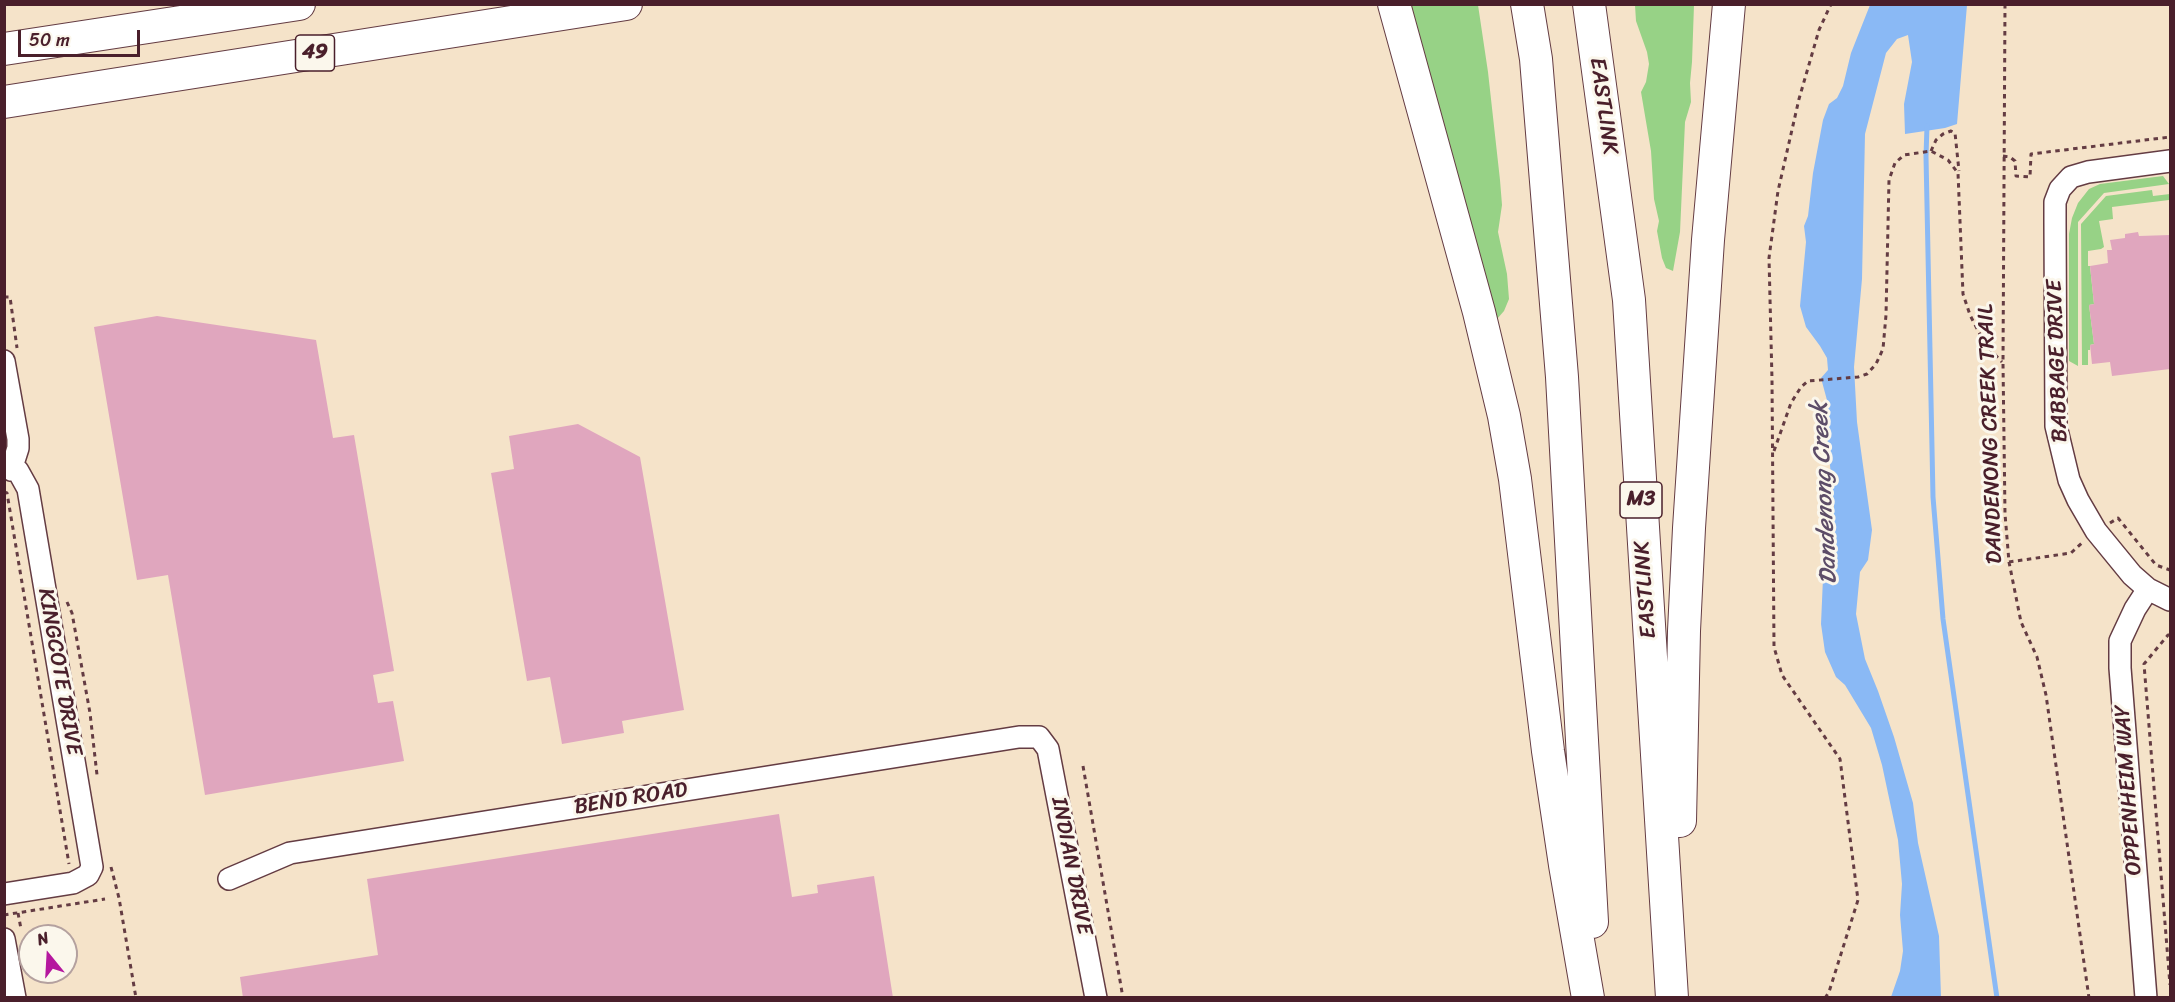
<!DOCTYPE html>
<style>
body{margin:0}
#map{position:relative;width:2175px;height:1002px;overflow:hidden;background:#f5e3c9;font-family:Sriracha,sans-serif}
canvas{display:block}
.frame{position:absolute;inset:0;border:6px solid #4a1f2b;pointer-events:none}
.north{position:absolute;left:18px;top:924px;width:60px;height:60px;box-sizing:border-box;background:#fbf7ec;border:2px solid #b4a19f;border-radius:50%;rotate:342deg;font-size:16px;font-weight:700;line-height:24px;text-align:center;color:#4a1f2b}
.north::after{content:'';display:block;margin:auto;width:21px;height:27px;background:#b5179e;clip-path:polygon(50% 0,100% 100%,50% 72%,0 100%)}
.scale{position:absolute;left:18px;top:30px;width:122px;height:27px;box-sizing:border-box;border:3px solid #4a1f2b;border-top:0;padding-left:8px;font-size:18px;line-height:21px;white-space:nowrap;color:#4a1f2b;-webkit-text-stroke:4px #fbf7ec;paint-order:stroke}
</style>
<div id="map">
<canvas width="2175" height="1002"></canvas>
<div class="frame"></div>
<div class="north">N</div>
<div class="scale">50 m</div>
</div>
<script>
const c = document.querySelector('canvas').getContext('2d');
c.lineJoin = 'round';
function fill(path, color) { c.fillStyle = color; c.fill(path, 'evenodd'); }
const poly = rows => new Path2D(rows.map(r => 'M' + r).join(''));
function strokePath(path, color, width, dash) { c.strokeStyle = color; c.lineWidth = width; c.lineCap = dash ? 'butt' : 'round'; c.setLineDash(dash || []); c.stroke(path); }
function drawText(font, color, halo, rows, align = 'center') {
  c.font = font + ' Sriracha,sans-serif'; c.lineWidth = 6; c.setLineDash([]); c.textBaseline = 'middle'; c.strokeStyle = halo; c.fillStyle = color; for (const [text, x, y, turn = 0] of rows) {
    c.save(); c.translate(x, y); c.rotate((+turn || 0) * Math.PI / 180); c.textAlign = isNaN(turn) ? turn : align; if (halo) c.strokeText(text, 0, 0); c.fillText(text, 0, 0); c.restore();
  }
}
fill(poly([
 [1407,5,1478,5,1488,72,1500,180,1502,205,1498,232,1507,274,1509,299,1504,311,1497,319,1489,287,1483,278],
 [1635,5,1694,5,1692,62,1690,83,1691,102,1685,122,1680,232,1673,271,1666,268,1662,258,1657,231,1659,221,1654,199,1651,151,1641,92,1646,82,1649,64,1647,52,1636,21],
 [2163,176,2169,184,2104,193,2078,222,2078,366,2069,361,2069,234,2072,218,2078,203,2089,189,2100,184],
 [2152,190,2153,196,2170,194,2170,208,2169,200,2112,207,2113,219,2099,221,2104,247,2101,249,2088,251,2088,266,2090,266,2094,304,2089,305,2094,344,2090,345,2090,350,2088,350,2088,365,2082,365,2081,224,2106,196]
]), '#97d286');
fill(poly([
 [1870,5,1967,5,1957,124,1945,128,1905,134,1904,104,1912,62,1908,35,1897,39,1886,53,1865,134,1862,279,1854,367,1857,422,1872,530,1868,560,1860,572,1856,614,1865,659,1878,691,1894,737,1913,803,1918,843,1939,936,1941,997,1891,997,1900,971,1903,951,1900,915,1902,884,1898,840,1882,765,1871,728,1845,685,1836,677,1825,652,1821,624,1824,555,1832,528,1834,505,1827,436,1828,404,1821,378,1828,370,1827,358,1820,346,1806,327,1800,306,1806,242,1804,226,1808,216,1813,173,1823,120,1829,104,1837,98,1843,86,1851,53]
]), '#8ab9f5');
strokePath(poly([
 [1927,126,1926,156,1933,497,1943,619,1997,998]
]), '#8ab9f5', 5);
fill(poly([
 [2138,232,2139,236,2170,235,2170,369,2112,376,2110,362,2092,364,2090,345,2094,344,2089,305,2094,304,2090,266,2108,263,2107,250,2112,250,2110,240,2125,238,2125,234],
 [157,316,316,340,333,438,354,435,394,671,373,675,378,703,393,701,404,761,205,795,168,575,137,580,94,327],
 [578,424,640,457,684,710,622,721,624,733,562,744,550,677,527,681,491,473,514,469,509,436],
 [779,814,792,897,818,893,817,885,874,876,893,998,243,998,240,977,378,955,367,879]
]), '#e0a6be');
const minor = poly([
 [2170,161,2088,172,2071,177,2060,189,2055,202,2055,223,2056,426,2069,480,2078,500,2096,531,2132,575,2148,589,2170,600],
 [4,361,18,439,18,448,11,470],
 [4,468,18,471,28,489,92,867,88,875,73,883,4,894],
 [229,879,290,853,1019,737,1039,737,1048,749,1096,998],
 [4,939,15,998],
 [2146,998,2120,668,2120,641,2135,609,2148,589]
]);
const highway = poly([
 [1394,4,1479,312,1504,416,1515,479,1548,751,1565,865,1588,998],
 [1527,4,1536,59,1562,377,1592,922],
 [1589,4,1629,300,1672,998],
 [4,49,299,4],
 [4,102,626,4],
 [1680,821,1684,631,1689,528,1708,240,1729,4]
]);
strokePath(minor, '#643c43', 24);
strokePath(highway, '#643c43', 34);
strokePath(poly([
 [2005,4,2003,363,2005,514,2009,562,2021,622,2037,657,2046,695,2089,998],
 [1931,151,1936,140,1943,134,1951,131,1955,133,1959,171],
 [2003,156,2010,157,2015,161,2016,176,2030,177,2031,154,2170,137],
 [4,297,10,297,17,348],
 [1774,451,1791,403,1801,387,1808,381,1858,377,1867,374,1876,364,1883,349,1886,315,1889,180,1895,163,1904,155,1931,151,1948,160,1958,173,1963,294,1970,315,1985,344,2002,362],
 [4,492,7,493,69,864],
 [2110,523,2118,518,2156,565,2170,570],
 [2009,562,2071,553,2083,542],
 [67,602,72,613,90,713,97,775],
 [2170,635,2168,635,2144,664,2170,985],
 [1083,766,1123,998],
 [111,867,119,898,136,998],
 [18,913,21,929],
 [4,915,105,899],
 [1825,998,1829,992,1858,900,1840,759,1782,675,1774,647,1772,380,1769,258,1778,191,1799,99,1819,30,1831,4]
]), '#643c43', 3, [4.5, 4.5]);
strokePath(minor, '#fff', 21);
strokePath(highway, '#fff', 32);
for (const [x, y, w] of [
 [315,53,39],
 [1641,500,42]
]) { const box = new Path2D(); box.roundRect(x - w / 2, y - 18, w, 36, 4.5); c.fillStyle = '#fbf7ec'; c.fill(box); strokePath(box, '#4a1f2b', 1.5); }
drawText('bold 21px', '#4a1f2b', null, [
 ["49",315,53],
 ["M3",1641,500]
]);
drawText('22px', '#4a1f2b', '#fbf7ec', [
 ["EASTLINK",1603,106,82],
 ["BABBAGE DRIVE",2058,361,-92],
 ["DANDENONG CREEK TRAIL",1991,434,-92],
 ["EASTLINK",1646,590,-94],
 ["KINGCOTE DRIVE",59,672,80],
 ["OPPENHEIM WAY",2129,790,-94],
 ["BEND ROAD",631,799,-9],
 ["INDIAN DRIVE",1071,866,79]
]);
drawText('italic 24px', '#5d4d68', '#fbf7ec', [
 ["Dandenong Creek",1825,493,-93]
]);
</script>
